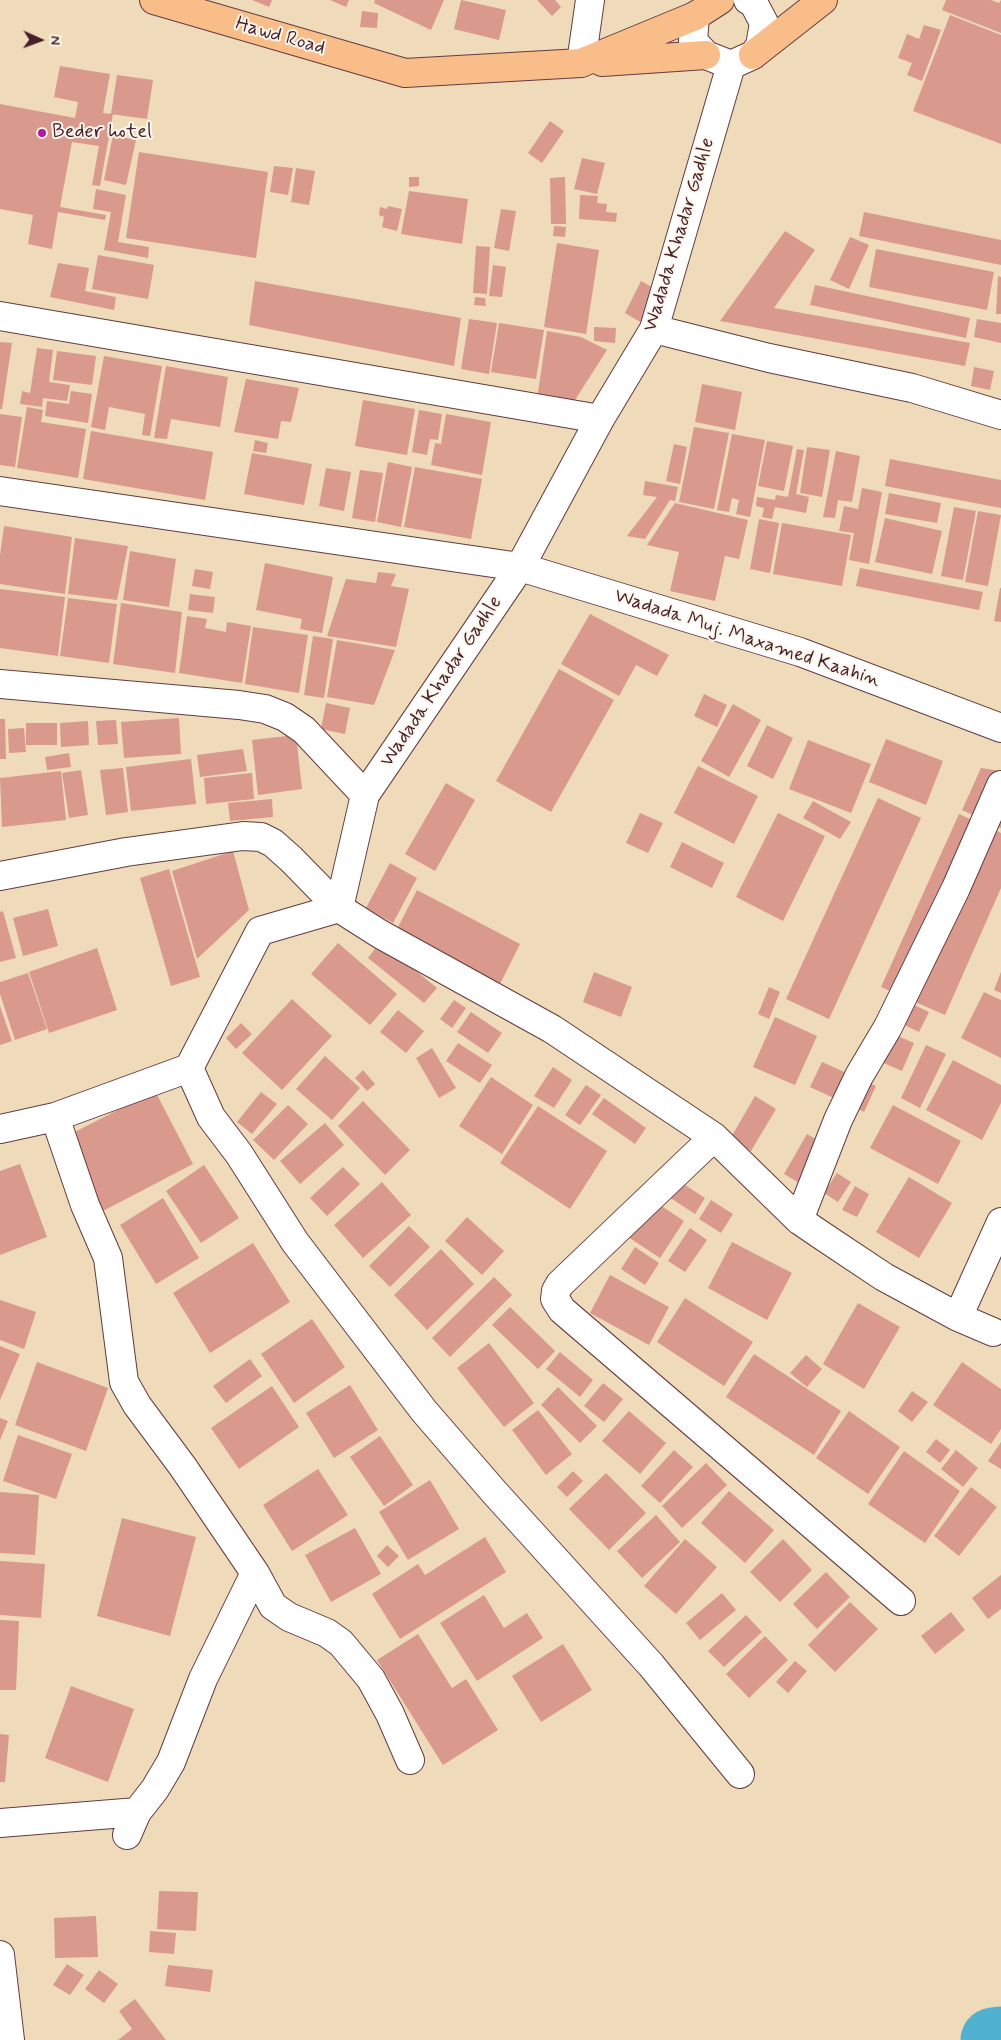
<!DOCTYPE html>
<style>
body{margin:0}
#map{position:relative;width:1001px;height:2040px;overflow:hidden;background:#efdbba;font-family:Mynerve,sans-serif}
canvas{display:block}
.north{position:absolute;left:15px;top:15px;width:50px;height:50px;-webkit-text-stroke:4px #fbf7ec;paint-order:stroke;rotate:92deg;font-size:14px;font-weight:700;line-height:20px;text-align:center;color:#4a1f2b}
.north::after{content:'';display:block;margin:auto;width:18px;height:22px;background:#4a1f2b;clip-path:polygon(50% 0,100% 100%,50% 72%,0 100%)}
</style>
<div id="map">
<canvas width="1001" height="2040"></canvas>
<div class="north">N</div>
</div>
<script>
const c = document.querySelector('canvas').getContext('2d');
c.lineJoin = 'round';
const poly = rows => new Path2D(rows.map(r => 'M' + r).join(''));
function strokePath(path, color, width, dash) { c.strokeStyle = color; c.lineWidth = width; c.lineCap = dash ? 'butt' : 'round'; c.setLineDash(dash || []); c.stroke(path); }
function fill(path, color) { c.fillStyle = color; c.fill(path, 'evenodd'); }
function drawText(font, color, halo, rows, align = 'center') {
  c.font = font + ' Mynerve,sans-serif'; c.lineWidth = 4; c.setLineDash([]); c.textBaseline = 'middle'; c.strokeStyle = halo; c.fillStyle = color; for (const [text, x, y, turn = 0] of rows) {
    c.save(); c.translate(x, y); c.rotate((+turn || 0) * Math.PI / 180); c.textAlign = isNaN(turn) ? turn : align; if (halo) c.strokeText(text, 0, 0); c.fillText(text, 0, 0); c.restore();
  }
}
strokePath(poly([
 [993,2040,1001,2039]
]), '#51b1d0', 65);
fill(poly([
 [252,0,272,0,269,7],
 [330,0,349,0,346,7],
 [375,0,444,0,431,30,374,3],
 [461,0,506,10,499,40,454,29],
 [537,0,555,0,561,7,552,16],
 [946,0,991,0,999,3,1001,0,1001,33,942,10],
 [362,11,378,13,377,28,360,27],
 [950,15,1001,35,1001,144,913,111],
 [924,25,941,30,922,81,907,75,912,63,898,58,907,34,919,39],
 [60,66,110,74,103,113,113,114,100,186,92,185,99,146,72,142,60,207,106,215,105,220,58,212,52,249,28,244,33,215,0,209,0,104,75,118,78,102,54,97],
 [117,75,153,80,147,119,111,114],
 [550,121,564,131,542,163,528,153],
 [113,135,136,140,126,185,104,180],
 [139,152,268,172,256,258,126,238],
 [582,158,605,163,597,194,574,189],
 [274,166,293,168,288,195,270,192],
 [296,168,315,171,309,205,291,202],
 [409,177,419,177,419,186,409,187],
 [565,177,566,224,551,224,550,178],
 [96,189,126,195,118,242,149,247,148,258,104,250,111,212,93,209],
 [409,191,468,199,462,244,401,234],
 [580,195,598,196,597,203,607,204,606,212,617,213,616,222,579,219],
 [388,206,402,209,397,231,382,227,384,217,379,215,380,207,387,209],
 [501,209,516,211,509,251,494,248],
 [864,212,1001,240,1001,265,859,236],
 [554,226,566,227,565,237,553,236],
 [785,231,815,250,774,308,970,343,965,366,720,321],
 [850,237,869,245,849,289,830,280],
 [557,243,599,250,586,334,544,327],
 [476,246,490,247,487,294,473,293],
 [876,249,994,272,987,310,869,287],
 [98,255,154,265,148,299,92,289],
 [58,263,89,268,85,291,116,297,114,310,50,297],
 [493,265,506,267,502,297,489,296],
 [998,276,1001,277,1001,314,996,314],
 [255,281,461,318,454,366,249,325],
 [641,281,659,291,642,323,625,313],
 [815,285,970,318,966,338,810,305],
 [475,297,485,298,486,306,474,305],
 [469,319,497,323,489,374,461,369],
 [977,319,1001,323,1001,343,974,337],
 [499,323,544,330,536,379,491,372],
 [594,327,616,328,615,343,594,341],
 [547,331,581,337,607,350,573,403,537,399],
 [0,342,12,343,2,409,0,409],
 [37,348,53,350,49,382,70,385,67,401,43,398,42,407,20,404,22,391,30,393],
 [57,351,96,356,92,385,53,380],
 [104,356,162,366,150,436,142,435,145,414,109,407,105,430,91,427],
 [166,366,228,377,220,427,171,419,167,439,154,438],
 [974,367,994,371,990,390,971,386],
 [246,379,299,388,291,422,281,421,278,439,234,432],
 [702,384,742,392,735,430,695,422],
 [71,391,92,394,88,423,45,416,47,401,69,404],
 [363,400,415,409,407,455,355,446],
 [27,407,43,410,41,422,86,429,78,478,17,468],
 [419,410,442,414,438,440,430,439,427,455,412,452],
 [0,414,22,417,15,467,0,465],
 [446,414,491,422,482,475,431,465,435,443,441,444],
 [694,427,729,433,714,509,679,502],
 [91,431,213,452,205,500,83,479],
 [732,434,765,440,750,517,736,514,739,500,732,498,729,512,717,510],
 [255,440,268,443,266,453,253,451],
 [767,441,793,446,784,491,758,486],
 [674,444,687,447,680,484,666,481],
 [807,447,830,450,822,497,800,493],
 [797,449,804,450,796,494,809,497,806,513,775,507,772,519,762,517,764,508,756,506,757,497,775,500,776,495,788,497],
 [836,451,860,456,852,502,838,500,835,518,823,517],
 [252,453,312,464,304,505,244,494],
 [890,459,1001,480,1001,508,885,486],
 [388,462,412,467,401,527,377,522],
 [415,467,482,479,471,539,404,527],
 [326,468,351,472,344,511,319,506],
 [360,470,383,473,375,522,352,518],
 [645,481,678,487,675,501,670,500,645,539,627,536,657,497,643,495],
 [862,488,882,492,869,564,849,560,854,533,839,531,844,506,858,509],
 [889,493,941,503,937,523,885,514],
 [675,503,748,520,739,559,725,556,715,601,670,591,679,552,647,545],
 [954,507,976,511,963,580,941,576],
 [978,511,1001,515,988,586,965,582],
 [885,518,942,531,932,574,875,562],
 [759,519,779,523,770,573,750,569],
 [782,523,851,535,842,586,773,574],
 [4,526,72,537,65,594,0,584,0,555],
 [75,538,128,546,117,600,68,594],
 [130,551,176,559,169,607,123,600],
 [265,563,333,577,322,633,300,629,302,619,256,610],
 [860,568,983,592,979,610,856,586],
 [195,569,213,572,210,589,192,586],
 [378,572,396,574,391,586,409,589,396,647,327,636,346,579,376,583],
 [1000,588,1001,588,1001,622,994,621],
 [0,589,65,597,58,656,0,648],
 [190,594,215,597,213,613,188,610],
 [68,598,117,604,109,663,60,656],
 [121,603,182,612,175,673,113,664],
 [590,614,669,655,657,676,636,665,619,696,561,664],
 [187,616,207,619,205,628,226,632,227,622,251,626,242,683,179,673],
 [253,627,308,635,299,693,245,684],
 [313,636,333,639,324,698,304,695],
 [337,640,395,650,374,705,327,697],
 [559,669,614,700,551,812,496,781],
 [704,694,727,705,717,727,694,716],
 [326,703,350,708,345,734,321,729],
 [733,704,761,720,729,777,701,761],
 [179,718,181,754,124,758,121,722],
 [0,719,5,719,6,759,0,759],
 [116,720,118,744,98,745,96,721],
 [88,721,89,745,61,747,60,723],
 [26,723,57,723,57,745,26,745],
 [767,725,793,738,773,779,747,766],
 [24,728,26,752,9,753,8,729],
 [296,735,302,789,258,795,252,740],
 [886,739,943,761,926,805,869,782],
 [808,740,871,764,851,813,789,789],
 [243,749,247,771,200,777,197,755],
 [69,753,71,767,47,770,45,757],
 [191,759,196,804,131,811,126,767],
 [698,766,758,796,734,844,674,813],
 [123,768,128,812,106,815,100,770],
 [981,768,1001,771,1001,828,962,810],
 [81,770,88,815,69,818,62,773],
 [61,771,66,820,2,827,0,778],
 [252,773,254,799,206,804,204,778],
 [446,783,475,800,435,871,405,854],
 [878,798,921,818,829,1019,786,999],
 [272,799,273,817,230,821,228,803],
 [813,801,851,822,840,839,803,818],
 [640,813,663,823,648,853,626,843],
 [778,813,825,836,783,921,736,897],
 [959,814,1001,833,1001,888,945,1015,881,987],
 [682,842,724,863,712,888,670,867],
 [233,851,249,910,197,959,172,871],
 [390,863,417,878,393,923,366,908],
 [169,869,200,977,171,986,140,878],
 [417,890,520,944,499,986,396,931],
 [48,909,58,946,23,956,13,918],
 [3,911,16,958,0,962,0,912],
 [380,942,437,988,424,1003,368,958],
 [338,943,397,994,370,1025,311,974],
 [97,948,117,1010,49,1033,29,972],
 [594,972,632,987,621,1017,583,1002],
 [1001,972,1001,993,994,990],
 [28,973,47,1029,15,1040,0,994,0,982],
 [769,987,780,992,769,1019,758,1014],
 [984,992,1001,1000,1001,1058,961,1038],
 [889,993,929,1012,919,1032,879,1013],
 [292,999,332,1036,282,1090,242,1053],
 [454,1000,466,1008,452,1028,440,1019],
 [0,1006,12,1041,0,1045],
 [398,1010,424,1031,406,1053,380,1032],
 [471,1012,502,1033,488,1053,457,1032],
 [775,1017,817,1036,795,1085,753,1067],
 [241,1023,252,1034,236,1049,226,1038],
 [875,1026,914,1043,902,1071,863,1054],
 [458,1043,492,1065,480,1083,446,1061],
 [926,1045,946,1054,920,1108,901,1098],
 [432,1048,456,1088,439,1098,416,1058],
 [325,1056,360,1088,332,1120,296,1089],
 [953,1060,1001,1085,1001,1103,982,1140,926,1110],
 [822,1062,876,1086,864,1112,810,1087],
 [553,1067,572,1080,554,1108,534,1096],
 [363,1070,375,1084,367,1091,355,1078],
 [491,1077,533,1105,502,1154,459,1126],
 [586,1085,601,1095,580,1125,565,1115],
 [155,1091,193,1164,101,1212,63,1138],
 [261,1092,277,1104,252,1134,237,1122],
 [755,1096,776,1109,751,1151,730,1139],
 [604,1098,646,1128,635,1144,592,1114],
 [363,1101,410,1150,385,1175,338,1126],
 [288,1105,308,1124,274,1160,253,1140],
 [893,1105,961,1141,938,1184,870,1148],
 [538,1106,607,1151,570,1209,500,1163],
 [325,1123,344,1145,300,1184,280,1161],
 [807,1134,831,1148,808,1188,784,1174],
 [20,1164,47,1237,0,1255,0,1171],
 [204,1165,239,1218,201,1243,166,1191],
 [343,1167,360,1184,327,1216,310,1198],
 [837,1173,851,1182,838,1202,824,1193],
 [909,1177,952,1203,919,1258,876,1232],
 [679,1181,705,1198,695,1214,669,1197],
 [382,1182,411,1215,363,1258,334,1225],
 [855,1186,869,1194,857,1217,842,1210],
 [163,1198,199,1258,156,1284,120,1225],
 [711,1200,733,1214,721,1233,699,1219],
 [657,1203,684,1221,660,1258,619,1231],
 [467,1217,504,1251,482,1275,445,1241],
 [409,1226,430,1247,390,1287,369,1266],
 [690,1228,707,1240,685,1272,668,1261],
 [732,1242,792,1273,767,1320,708,1288],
 [253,1243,290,1302,210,1353,173,1293],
 [635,1247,659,1263,645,1285,621,1269],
 [441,1249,474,1284,427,1330,394,1295],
 [610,1275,669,1307,649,1345,590,1313],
 [494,1277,512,1295,450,1357,432,1338],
 [685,1298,753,1342,724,1386,657,1342],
 [0,1300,36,1312,24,1349,0,1340],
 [858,1303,900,1327,864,1389,823,1364],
 [510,1307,555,1351,538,1369,492,1325],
 [312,1319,345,1367,294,1403,261,1354],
 [489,1343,534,1403,504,1427,457,1368],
 [0,1346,20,1354,0,1400],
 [560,1352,593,1380,580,1397,546,1369],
 [754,1354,841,1411,814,1455,726,1397],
 [806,1355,822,1369,807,1387,790,1373],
 [250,1359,262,1376,226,1403,213,1386],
 [37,1362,108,1388,86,1451,15,1425],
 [962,1362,1001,1389,1001,1429,991,1444,933,1405],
 [603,1383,623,1399,604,1422,584,1406],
 [350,1385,378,1430,334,1458,306,1413],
 [272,1386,299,1427,239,1469,211,1428],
 [558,1387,597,1426,580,1443,541,1405],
 [912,1391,928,1402,912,1422,898,1411],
 [538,1410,572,1454,546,1475,512,1430],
 [629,1411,666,1443,640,1474,602,1441],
 [849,1411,900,1447,868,1494,816,1458],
 [0,1418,8,1421,0,1440],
 [18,1435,72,1454,56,1499,3,1481],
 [380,1436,413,1485,384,1506,350,1457],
 [936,1439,950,1450,940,1463,926,1452],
 [1001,1442,1001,1469,988,1461],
 [674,1450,693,1467,660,1503,641,1486],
 [956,1450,978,1468,963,1487,941,1469],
 [904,1451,960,1491,925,1543,868,1504],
 [706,1463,727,1485,682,1528,662,1506],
 [318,1469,348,1515,292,1551,263,1505],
 [573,1471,583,1481,567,1497,557,1487],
 [606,1473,646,1513,609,1550,569,1509],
 [430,1480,459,1529,408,1560,379,1512],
 [971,1487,997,1507,959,1556,934,1536],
 [729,1491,774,1530,745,1563,701,1523],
 [0,1492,39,1495,35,1555,0,1553],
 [656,1515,680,1542,642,1578,617,1551],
 [122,1518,196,1537,170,1636,97,1616],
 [355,1528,381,1574,331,1602,305,1555],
 [485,1537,506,1572,400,1639,372,1594,418,1564,425,1575],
 [685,1539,717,1567,676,1614,644,1586],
 [783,1539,812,1570,780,1602,750,1572],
 [387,1545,399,1556,388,1567,377,1556],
 [0,1561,45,1564,41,1618,0,1615],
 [826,1572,850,1597,817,1629,793,1604],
 [1001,1575,1001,1609,988,1619,972,1598],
 [722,1593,736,1610,700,1640,686,1623],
 [484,1595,504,1628,527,1613,543,1638,477,1681,440,1623],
 [850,1602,878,1629,835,1672,808,1645],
 [951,1612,965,1630,935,1654,921,1636],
 [746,1615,762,1632,724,1667,708,1651],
 [0,1620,19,1621,16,1690,0,1690],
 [418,1634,452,1688,466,1679,498,1730,443,1765,377,1660],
 [765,1636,788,1660,749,1698,726,1674],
 [563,1644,592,1690,541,1722,512,1676],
 [795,1661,807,1671,788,1693,776,1682],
 [71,1686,134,1709,108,1782,45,1758],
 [0,1734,9,1735,5,1782,0,1782],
 [159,1891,198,1892,196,1931,157,1929],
 [96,1916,98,1957,55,1958,54,1918],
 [150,1931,176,1933,174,1954,149,1952],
 [67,1964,84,1975,70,1995,53,1985],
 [168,1965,213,1970,210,1992,165,1986],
 [99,1970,118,1984,104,2003,85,1989],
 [135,1999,166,2040,118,2040,132,2029,119,2011]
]), '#d9998d');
const minor = poly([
 [695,16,693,41,706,55,731,65,753,55,760,46,764,23,753,2,748,0],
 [581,63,590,0],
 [0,316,600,419],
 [654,329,769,358,912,388,1001,415],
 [0,491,520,567,800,652,1001,728],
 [0,684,239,705,265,709,285,717,304,730,365,795],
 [0,876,126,852,243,836,261,837,273,843,291,859,339,908,380,934,552,1029,714,1137,799,1220,818,1233,884,1277,958,1317,993,1332],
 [189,1068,211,1117,239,1154,295,1242,424,1411,495,1493,651,1665,740,1774],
 [55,1117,85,1205,108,1258,124,1382,137,1405,183,1467,255,1573,273,1606,289,1617,327,1633,341,1643,371,1679,390,1714,410,1760],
 [0,1129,55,1117,189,1068,260,931,339,908,365,795,520,567,600,419,654,329,731,65],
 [714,1137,560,1284,556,1291,555,1299,562,1310,901,1601],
 [799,1220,838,1120,859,1076,888,1027,956,888,1001,785],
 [958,1317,1001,1222],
 [0,1823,137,1812],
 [127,1835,137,1812,155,1789,171,1762,203,1679,255,1573],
 [0,1955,10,2040]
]);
const major = poly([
 [154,0,405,73,581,63,695,16,720,0],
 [753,55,823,0],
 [602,62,706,55]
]);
strokePath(minor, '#633b40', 30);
strokePath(major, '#633b40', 30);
strokePath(minor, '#fff', 28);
strokePath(major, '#f8bd89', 28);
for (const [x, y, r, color] of [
 [42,133,5,"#b5179e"]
]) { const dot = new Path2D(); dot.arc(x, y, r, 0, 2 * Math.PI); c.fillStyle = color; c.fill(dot); strokePath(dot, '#fbf7ec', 2); }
drawText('20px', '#4a1f2b', '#fbf7ec', [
 ["Hawd Road",280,37,16],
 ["Wadada Khadar Gadhle",680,235,-73],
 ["Wadada Muj. Maxamed Kaahin",747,639,18],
 ["Wadada Khadar Gadhle",442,682,-56]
]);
drawText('20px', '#4a1f2b', '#fbf7ec', [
 ["Beder hotel",52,133]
], 'left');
</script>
